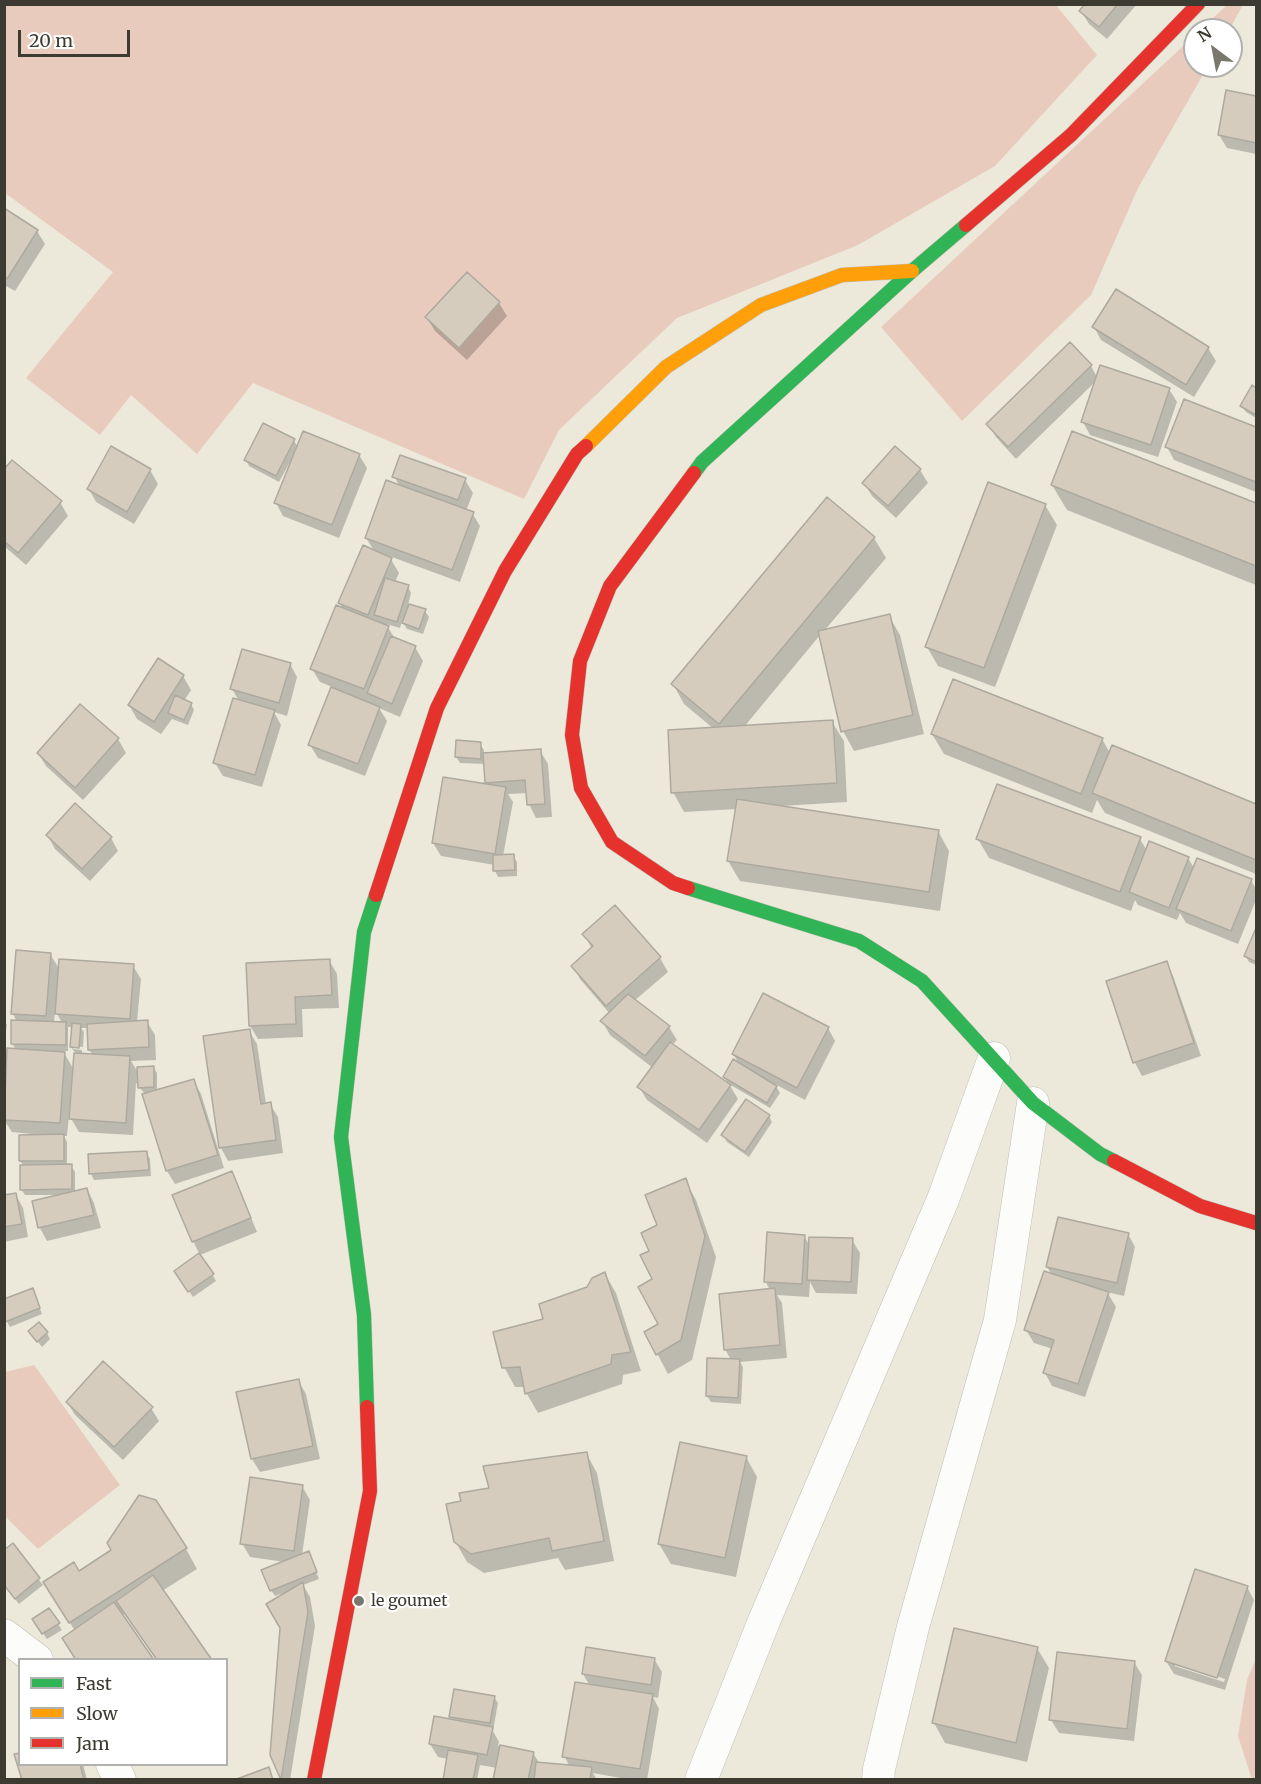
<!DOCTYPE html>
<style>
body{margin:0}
#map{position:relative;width:1261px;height:1784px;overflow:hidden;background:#ece9db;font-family:Merriweather,serif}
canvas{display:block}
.frame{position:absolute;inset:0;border:6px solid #3d3b31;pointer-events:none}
.legend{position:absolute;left:18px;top:1658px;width:210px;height:108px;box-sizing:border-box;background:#fff;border:2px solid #b1b1ad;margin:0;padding:8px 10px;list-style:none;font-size:18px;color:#3d3b31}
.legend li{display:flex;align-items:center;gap:12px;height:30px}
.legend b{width:30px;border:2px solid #b1b1ad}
.north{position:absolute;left:1183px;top:18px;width:60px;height:60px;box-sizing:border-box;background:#fff;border:2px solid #b1b1ad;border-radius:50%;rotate:328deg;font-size:16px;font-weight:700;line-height:24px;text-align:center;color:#3d3b31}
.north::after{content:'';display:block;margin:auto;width:21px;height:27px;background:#7a786c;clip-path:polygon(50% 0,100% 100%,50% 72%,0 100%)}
.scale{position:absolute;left:18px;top:30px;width:112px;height:27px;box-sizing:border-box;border:3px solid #3d3b31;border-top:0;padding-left:8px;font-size:18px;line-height:21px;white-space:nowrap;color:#3d3b31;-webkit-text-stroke:4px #fff;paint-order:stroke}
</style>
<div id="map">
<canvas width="1261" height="1784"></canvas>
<div class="frame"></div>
<ul class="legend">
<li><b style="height:8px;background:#30b455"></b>Fast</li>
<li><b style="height:8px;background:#ff9f0a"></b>Slow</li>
<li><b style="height:8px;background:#e5322d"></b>Jam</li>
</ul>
<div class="north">N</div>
<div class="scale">20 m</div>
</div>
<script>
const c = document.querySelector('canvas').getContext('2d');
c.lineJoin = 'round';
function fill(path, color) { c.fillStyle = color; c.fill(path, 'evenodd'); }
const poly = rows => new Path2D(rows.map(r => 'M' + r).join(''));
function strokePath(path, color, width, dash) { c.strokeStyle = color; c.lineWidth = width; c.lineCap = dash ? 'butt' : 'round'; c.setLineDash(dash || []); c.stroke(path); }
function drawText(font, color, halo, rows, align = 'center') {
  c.font = font + ' Merriweather,serif'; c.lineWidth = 4.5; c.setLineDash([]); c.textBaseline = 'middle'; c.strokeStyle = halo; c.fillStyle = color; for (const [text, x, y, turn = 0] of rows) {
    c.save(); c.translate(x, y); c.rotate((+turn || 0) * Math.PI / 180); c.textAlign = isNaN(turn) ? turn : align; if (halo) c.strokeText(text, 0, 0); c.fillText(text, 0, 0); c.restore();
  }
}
fill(poly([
 [1055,4,1097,55,995,166,858,245,677,318,559,430,524,499,253,383,197,454,131,395,100,435,26,378,113,272,5,193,5,5],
 [1227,5,1243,5,1229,30,1200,30],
 [1195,35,1195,66,1208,66,1138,188,1091,295,962,421,881,327],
 [34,1365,120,1485,38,1549,4,1515,5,1372],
 [1256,1659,1256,1779,1252,1780,1238,1736,1247,1680]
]), '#e9cbbd');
fill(poly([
 [1087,4,1137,4,1107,39,1089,24,1081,11],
 [1227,92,1256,98,1256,154,1227,148,1219,135],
 [4,210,37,231,45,244,15,291,4,285],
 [1116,291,1208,348,1216,361,1194,397,1101,340,1094,327],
 [499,303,507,316,467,360,435,331,427,318],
 [1091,366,1097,377,1169,389,1177,402,1158,457,1090,435,1083,422,1096,381,1016,459,996,437,988,424],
 [1252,387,1256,390,1256,418,1246,412,1242,406],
 [1185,401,1256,429,1256,492,1174,460,1167,447],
 [1073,432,1256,505,1256,585,1067,510,1052,485],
 [294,441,298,447,359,455,367,468,339,538,283,516,276,503,292,463,290,462,279,482,249,466,246,460],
 [112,448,150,470,158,484,134,524,96,502,89,489],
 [401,457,465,480,473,493,466,511,472,513,480,526,460,582,389,556,399,573,395,582,408,586,411,593,408,605,425,611,429,617,423,634,407,629,402,621,400,628,386,624,395,639,415,647,423,661,400,717,379,708,387,721,365,776,318,758,310,745,332,687,320,682,312,669,344,610,339,602,375,552,366,538,400,487,394,476],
 [920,470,928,483,896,518,872,496,864,483],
 [4,471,60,502,68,516,26,565,4,546],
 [1045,505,1057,525,995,687,938,666,927,647],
 [874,538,886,558,824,631,889,616,900,635,924,734,854,751,843,731,820,635,744,727,832,722,844,741,847,802,782,806,938,831,949,851,940,911,740,881,728,861,737,809,684,812,673,792,714,729,684,704,673,684],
 [290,664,297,677,287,716,274,712,281,725,262,787,223,776,215,763,239,701,232,689],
 [183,676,191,690,184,701,191,704,194,710,188,725,172,719,161,734,137,719,129,705],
 [80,706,118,739,126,753,83,800,46,766,38,753],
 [932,734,1102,739,1110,753,1113,747,1256,806,1256,874,1105,813,1097,800,1092,813,944,754],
 [480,744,484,750,484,755,540,751,548,764,552,817,536,818,529,804,528,793,508,794,513,802,503,856,513,856,517,862,517,876,498,877,495,871,495,865,441,856,433,843,489,786,487,782,486,764,460,763,456,757],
 [48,836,111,838,118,851,90,881,55,849],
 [978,839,1140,839,1147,851,1188,858,1194,868,1251,880,1256,889,1256,900,1238,944,1186,923,1180,913,1177,920,1138,905,1135,900,1131,911,989,858],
 [615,907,660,958,668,972,634,1001,669,1027,677,1040,672,1045,729,1085,724,1077,740,1065,733,1054,828,1028,835,1041,805,1100,775,1084,780,1093,770,1108,729,1084,738,1099,707,1143,647,1100,639,1087,653,1068,610,1035,602,1021,610,1014,580,979,573,966,592,949,584,934],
 [1256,932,1256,965,1249,962,1245,955],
 [50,954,60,970,133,966,141,979,137,1022,147,1022,155,1035,156,1060,131,1061,139,1074,153,1067,157,1073,157,1091,193,1080,201,1094,224,1168,175,1184,167,1171,144,1093,136,1083,133,1135,79,1132,69,1115,67,1136,64,1136,67,1142,67,1166,71,1166,75,1172,75,1192,87,1189,94,1203,101,1228,47,1241,40,1228,33,1202,58,1195,25,1195,21,1189,24,1166,20,1161,32,1134,12,1132,4,1120,4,1111,16,1050,12,1043,17,1022,13,1014],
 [55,1010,62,1023,54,1023],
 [68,1027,73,1027,71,1047,76,1054,74,1070,63,1051,68,1051],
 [81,1028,88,1028,89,1050,93,1055,82,1055,82,1050,73,1049,73,1046,83,1047,84,1032],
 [329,960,337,974,339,1008,302,1009,303,1037,258,1039,250,1026],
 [1166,963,1173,976,1201,1056,1142,1076,1135,1063,1107,982],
 [4,1021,7,1025,4,1040],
 [249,1031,257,1044,266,1104,270,1104,278,1117,283,1153,228,1161,221,1148],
 [769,1116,772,1122,749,1157,727,1142,723,1135],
 [146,1152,150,1159,151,1176,94,1180,91,1174],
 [231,1173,238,1186,257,1232,200,1255,193,1241],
 [685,1180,696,1200,716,1257,692,1360,668,1374,646,1333,660,1324,651,1252,659,1226],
 [16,1195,23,1208,28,1237,4,1242,4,1197],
 [1128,1234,1135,1247,1124,1296,1107,1292,1116,1307,1085,1397,1052,1386,1045,1373,1053,1349,1034,1343,1026,1330,1052,1275,1047,1267],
 [804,1236,810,1246,852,1240,860,1253,857,1294,816,1293,810,1282,809,1297,777,1295,782,1303,787,1358,740,1362,743,1367,741,1404,711,1402,707,1396,731,1360,725,1349,770,1290,765,1281],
 [212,1274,216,1281,193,1297,180,1278],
 [605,1274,616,1293,641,1371,623,1375,622,1384,538,1413,527,1394,525,1387,515,1387,504,1367,545,1320],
 [35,1296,42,1314,10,1327,4,1316,4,1301],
 [47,1333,50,1339,42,1347,34,1337],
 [298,1380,306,1394,320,1459,260,1472,252,1459],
 [67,1402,151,1408,159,1421,123,1460,75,1415],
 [586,1453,597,1473,614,1561,565,1570,558,1558,484,1573,467,1562,455,1541,463,1503,491,1489],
 [746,1457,757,1477,736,1577,671,1564,659,1544],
 [302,1486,310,1500,302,1555,311,1559,319,1579,303,1585,310,1597,315,1626,290,1780,283,1780,271,1754,284,1595,284,1593,275,1596,271,1590,285,1562,250,1557,242,1543],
 [12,1545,43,1585,19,1604,4,1585],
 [186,1549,197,1569,122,1616,75,1631,57,1602,79,1573,113,1551],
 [1247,1587,1254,1600,1225,1690,1174,1674,1166,1661],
 [1175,1663,1225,1679,1224,1682,1175,1666],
 [58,1624,62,1630,47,1639,37,1625],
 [1037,1648,1049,1668,1027,1762,945,1743,934,1723],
 [654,1659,662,1672,658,1698,653,1697,659,1709,647,1780,631,1780,593,1773,597,1780,494,1780,497,1768,480,1765,477,1780,444,1780,448,1759,438,1757,430,1744,453,1721,451,1717,494,1697,498,1703,493,1731,499,1742,498,1746,533,1753,540,1764,570,1767,564,1756,590,1686,583,1674],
 [1134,1662,1142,1675,1134,1741,1059,1733,1051,1720],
 [16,1755,20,1764,83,1764,87,1780,23,1780]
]), '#0003');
const building = poly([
 [1085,4,1118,4,1099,27,1079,11,1085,4],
 [1226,90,1256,96,1256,143,1218,135,1226,90],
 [4,208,38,230,7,279,4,277,4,208],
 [467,272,500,302,459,348,425,317,467,272],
 [1116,289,1209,347,1186,385,1092,327,1116,289],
 [1070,342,1092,365,1008,447,986,424,1070,342],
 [1100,365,1170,388,1151,445,1081,422,1100,365],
 [1252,385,1256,388,1256,415,1240,406,1252,385],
 [1184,399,1256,427,1256,482,1165,447,1184,399],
 [263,423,295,439,276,476,244,460,263,423],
 [303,431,360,454,332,525,274,503,303,431],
 [1072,431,1256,503,1256,566,1051,485,1072,431],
 [111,446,151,469,127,512,87,489,111,446],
 [895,446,921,469,888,506,862,483,895,446],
 [400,455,466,478,458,500,392,477,400,455],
 [12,460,62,501,18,553,4,541,4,469,12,460],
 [386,480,474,512,452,570,365,538,386,480],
 [988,482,1046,504,984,668,925,647,988,482],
 [827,497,875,537,719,724,671,684,827,497],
 [363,545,392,558,368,615,338,603,363,545],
 [385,578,409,585,397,622,374,615,385,578],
 [409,604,426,609,419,629,402,623,409,604],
 [336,605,389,626,364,689,310,669,336,605],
 [890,614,913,715,841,732,818,631,890,614],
 [391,636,416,646,392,704,367,693,391,636],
 [242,649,291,663,279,703,230,689,242,649],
 [158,658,184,675,154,722,128,705,158,658],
 [953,679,1103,738,1081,794,931,734,953,679],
 [331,687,380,707,358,764,308,745,331,687],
 [175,695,192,703,184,720,168,713,175,695],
 [233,698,275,710,255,775,213,763,233,698],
 [80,704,119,738,75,788,37,753,80,704],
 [833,720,837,783,671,793,668,730,833,720],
 [456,740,481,742,481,759,455,757,456,740],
 [1112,745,1256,804,1256,860,1092,793,1112,745],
 [541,749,545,804,527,805,525,780,485,783,483,753,541,749],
 [443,777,506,787,495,854,432,843,443,777],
 [997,784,1141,837,1120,892,976,839,997,784],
 [737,799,939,830,929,892,727,861,737,799],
 [75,803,112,837,82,869,46,835,75,803],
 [1149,841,1189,857,1169,908,1129,892,1149,841],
 [514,854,515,870,493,871,493,855,514,854],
 [1197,858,1252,879,1231,931,1176,909,1197,858],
 [615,905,661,957,606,1006,571,966,593,946,582,934,615,905],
 [1256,928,1256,962,1244,956,1256,928],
 [16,950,51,953,46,1016,11,1014,16,950],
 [59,959,134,964,130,1019,55,1014,59,959],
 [330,959,332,995,295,997,296,1024,249,1026,246,963,330,959],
 [1167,961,1194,1043,1133,1063,1106,981,1167,961],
 [763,993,829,1027,797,1088,732,1054,763,993],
 [628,994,670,1026,645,1056,600,1021,628,994],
 [11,1020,66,1022,66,1045,11,1044,11,1020],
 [148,1020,149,1047,88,1050,87,1024,148,1020],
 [72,1023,81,1024,79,1048,70,1047,72,1023],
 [250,1029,261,1104,271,1102,276,1140,219,1148,203,1036,250,1029],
 [670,1042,731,1085,699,1130,637,1087,670,1042],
 [7,1048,65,1052,60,1123,4,1120,7,1048],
 [74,1053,130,1056,126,1123,69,1119,74,1053],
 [733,1059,777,1086,767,1103,723,1077,733,1059],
 [154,1066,154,1087,138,1088,137,1067,154,1066],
 [194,1079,218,1155,166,1171,142,1094,194,1079],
 [746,1099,770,1115,745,1152,721,1135,746,1099],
 [64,1134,64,1161,19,1161,19,1135,64,1134],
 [147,1151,149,1170,89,1174,88,1154,147,1151],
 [72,1164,72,1189,20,1190,20,1165,72,1164],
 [232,1171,251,1218,192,1242,172,1195,232,1171],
 [686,1178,705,1236,681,1340,656,1355,644,1332,658,1324,638,1287,652,1279,640,1255,649,1251,641,1233,657,1225,645,1195,686,1178],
 [87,1188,94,1215,38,1228,32,1201,87,1188],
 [16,1193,22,1224,4,1227,4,1195,16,1193],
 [1058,1217,1129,1233,1117,1283,1046,1267,1058,1217],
 [767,1232,805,1235,802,1284,764,1282,767,1232],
 [809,1237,853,1238,851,1282,807,1280,809,1237],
 [199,1253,214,1274,188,1292,174,1271,199,1253],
 [1044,1271,1109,1292,1078,1384,1043,1373,1054,1340,1024,1330,1044,1271],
 [605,1272,631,1352,612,1355,611,1364,525,1394,520,1367,502,1368,493,1332,543,1319,539,1304,587,1287,592,1278,605,1272],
 [33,1288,40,1308,5,1322,4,1299,33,1288],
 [775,1288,780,1345,724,1350,719,1294,775,1288],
 [39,1322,48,1332,37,1342,28,1331,39,1322],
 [707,1358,740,1359,738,1398,706,1396,707,1358],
 [103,1361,153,1407,114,1447,66,1402,103,1361],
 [299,1379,313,1446,251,1459,236,1392,299,1379],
 [680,1442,747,1456,725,1558,658,1544,680,1442],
 [587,1452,604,1541,552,1551,549,1538,471,1554,454,1542,446,1504,461,1501,459,1493,489,1488,483,1466,587,1452],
 [250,1477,303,1485,294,1551,240,1544,250,1477],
 [139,1495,156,1500,187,1548,69,1623,43,1582,74,1562,79,1571,111,1550,107,1543,139,1495],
 [13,1543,40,1578,15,1599,4,1585,4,1550,13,1543],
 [309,1551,317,1572,270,1591,261,1570,309,1551],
 [1195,1569,1248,1586,1217,1678,1165,1661,1195,1569],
 [153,1575,212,1660,157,1660,116,1601,153,1575],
 [303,1582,308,1612,281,1780,270,1755,280,1628,266,1604,303,1582],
 [114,1602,154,1660,76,1660,62,1638,114,1602],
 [49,1608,60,1623,42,1634,32,1619,49,1608],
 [954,1628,1038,1647,1016,1743,932,1723,954,1628],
 [586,1647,655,1658,651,1685,582,1674,586,1647],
 [1057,1652,1135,1661,1127,1729,1049,1720,1057,1652],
 [575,1682,653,1694,640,1769,562,1757,575,1682],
 [454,1689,495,1696,490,1723,449,1717,454,1689],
 [434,1716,493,1727,487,1755,429,1744,434,1716],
 [500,1745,534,1752,528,1780,493,1780,500,1745],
 [448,1750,478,1755,473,1780,443,1780,448,1750],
 [20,1753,20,1764,80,1764,84,1780,22,1780,14,1754,20,1753],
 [536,1762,592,1767,590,1780,534,1780,536,1762],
 [269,1767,273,1780,234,1780,269,1767]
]);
fill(building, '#d5ccbe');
strokePath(building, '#ada99f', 1.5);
const street = poly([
 [4,1635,37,1660],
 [112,1764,120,1780],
 [701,1780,764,1621,944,1197,994,1058],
 [878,1780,879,1769,913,1627,1000,1320,1033,1103]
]);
const fast = poly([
 [694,473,702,462,912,271,966,225],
 [688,888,859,941,922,981,1033,1103,1100,1154,1114,1161],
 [367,1407,364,1315,341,1137,364,932,376,895]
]);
const slow = poly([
 [586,446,666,367,761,305,842,275,912,271]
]);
const jam = poly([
 [966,225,1071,135,1198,4],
 [688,888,673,883,612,842,581,788,572,735,580,661,610,586,694,473],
 [376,895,437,708,505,571,577,454,586,446],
 [1114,1161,1200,1206,1256,1223],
 [314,1780,370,1491,367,1407]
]);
strokePath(street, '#bfbdb2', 33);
strokePath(fast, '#bfbdb2', 15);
strokePath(slow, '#bfbdb2', 15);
strokePath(jam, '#bfbdb2', 15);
strokePath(street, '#fcfcfa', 32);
strokePath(fast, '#30b455', 14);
strokePath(slow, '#ff9f0a', 14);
strokePath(jam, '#e5322d', 14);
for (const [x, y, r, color] of [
 [359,1601,6,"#7a786c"]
]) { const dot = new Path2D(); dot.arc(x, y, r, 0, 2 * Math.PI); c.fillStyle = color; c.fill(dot); strokePath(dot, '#fff', 2); }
drawText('16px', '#3d3b31', '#fff', [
 ["le goumet",371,1601]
], 'left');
</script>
